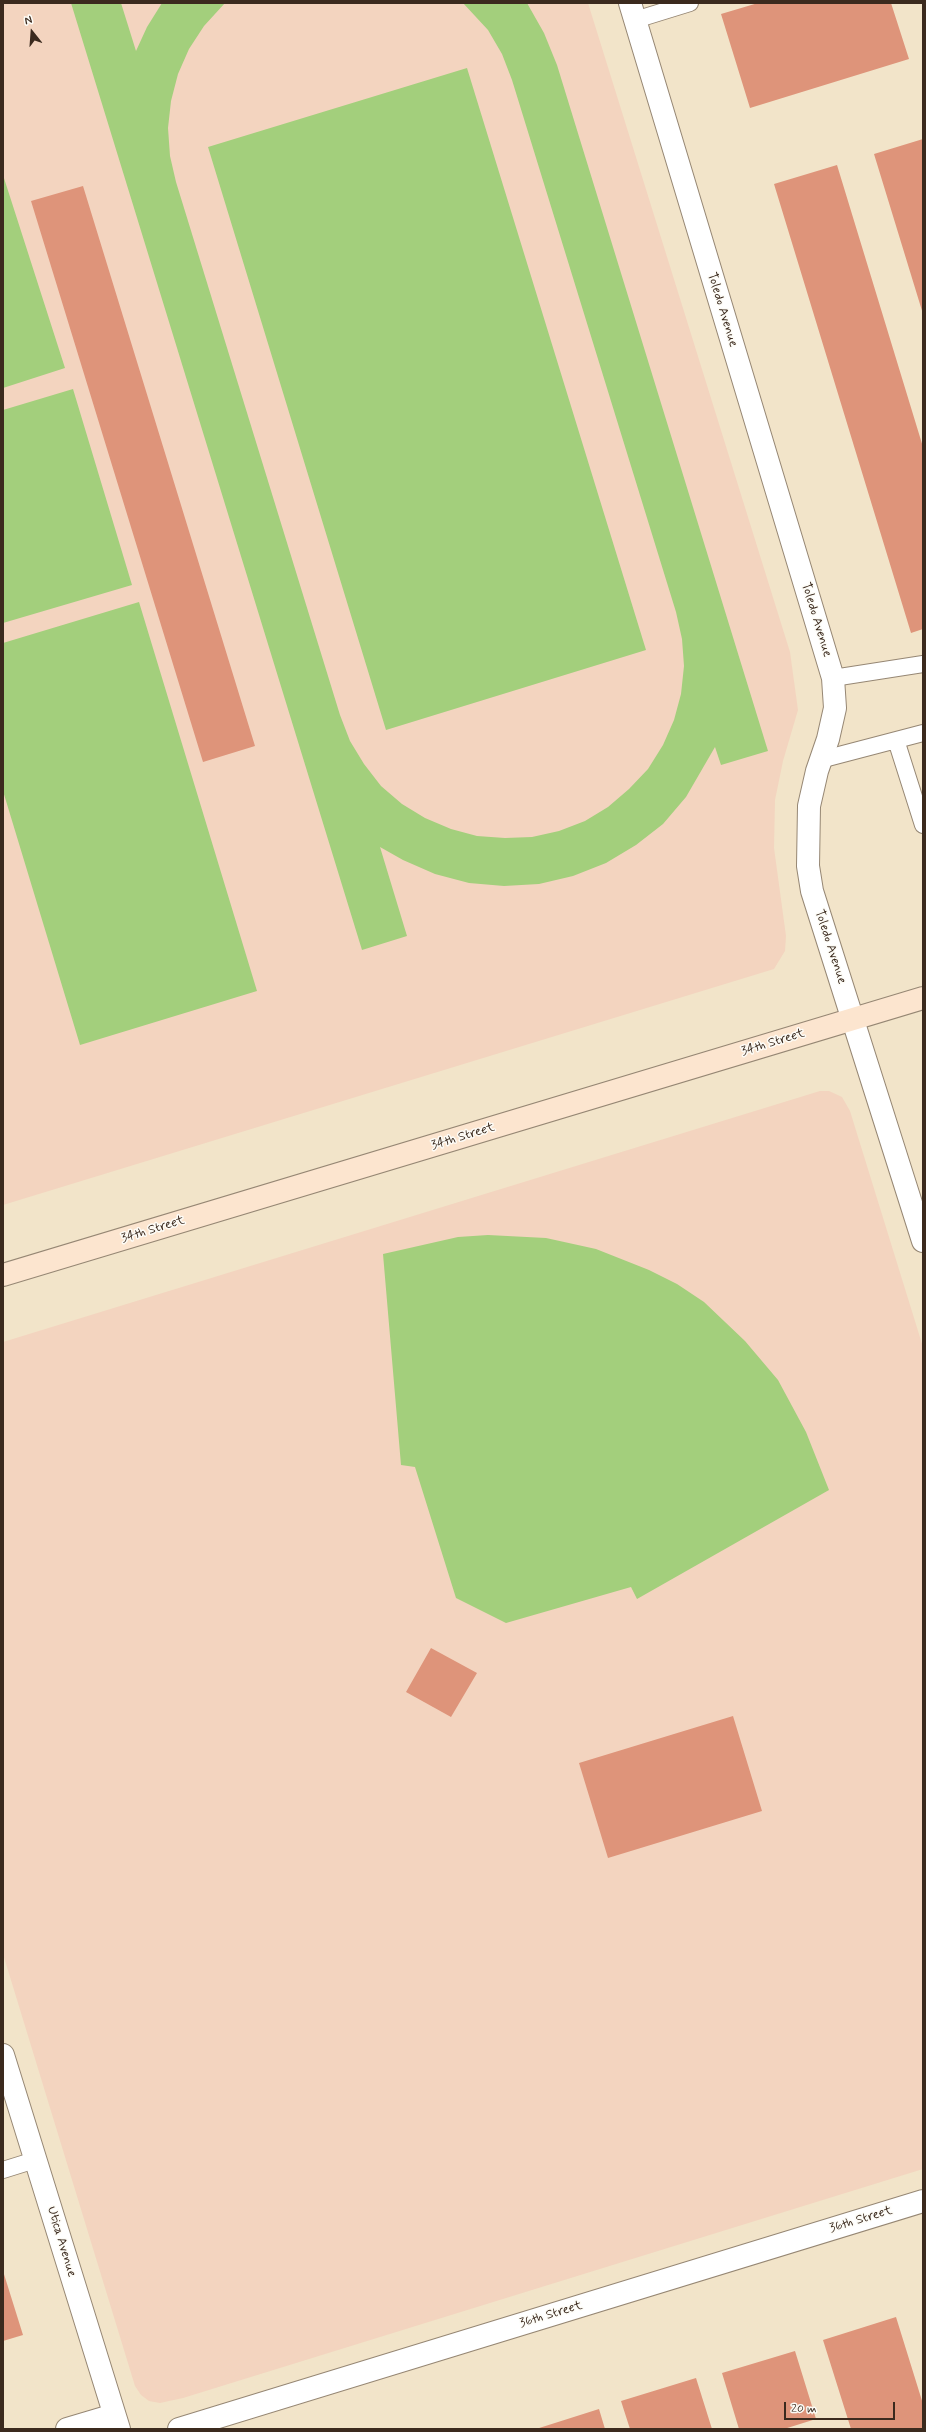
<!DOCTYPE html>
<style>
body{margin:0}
#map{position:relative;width:926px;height:2432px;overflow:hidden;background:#f2e4c9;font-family:Mynerve,sans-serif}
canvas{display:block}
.frame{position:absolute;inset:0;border:4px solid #3b2a1e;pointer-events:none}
.north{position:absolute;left:12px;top:12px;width:40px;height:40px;-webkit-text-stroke:3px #fdfcf7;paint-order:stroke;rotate:343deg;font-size:11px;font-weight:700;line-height:16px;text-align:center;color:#3b2a1e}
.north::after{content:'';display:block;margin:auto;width:14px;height:18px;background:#3b2a1e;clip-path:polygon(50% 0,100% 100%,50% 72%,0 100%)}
.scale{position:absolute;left:784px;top:2402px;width:111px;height:18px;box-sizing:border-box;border:2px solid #3b2a1e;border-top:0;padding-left:5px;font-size:12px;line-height:14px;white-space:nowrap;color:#3b2a1e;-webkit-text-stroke:3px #fdfcf7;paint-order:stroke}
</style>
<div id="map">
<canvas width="926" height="2432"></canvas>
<div class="frame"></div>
<div class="north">N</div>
<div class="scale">20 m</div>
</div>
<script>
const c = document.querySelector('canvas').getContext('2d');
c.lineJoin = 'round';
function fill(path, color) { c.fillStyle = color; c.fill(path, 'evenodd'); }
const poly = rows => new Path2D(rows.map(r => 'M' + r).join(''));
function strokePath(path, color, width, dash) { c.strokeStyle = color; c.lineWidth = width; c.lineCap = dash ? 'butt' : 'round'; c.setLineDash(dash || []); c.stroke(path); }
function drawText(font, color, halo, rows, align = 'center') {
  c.font = font + ' Mynerve,sans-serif'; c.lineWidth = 3; c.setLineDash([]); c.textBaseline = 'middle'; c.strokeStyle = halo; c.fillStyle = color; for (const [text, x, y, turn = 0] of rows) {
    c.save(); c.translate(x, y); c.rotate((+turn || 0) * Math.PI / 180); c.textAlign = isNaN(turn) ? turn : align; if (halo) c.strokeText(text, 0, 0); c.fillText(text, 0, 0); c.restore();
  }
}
fill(poly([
 [3,3,588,3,790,652,798,710,783,761,775,800,774,848,786,936,785,951,774,969,3,1205],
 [820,1091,829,1091,842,1097,850,1111,923,1347,923,2169,183,2398,160,2403,149,2401,141,2395,135,2386,3,1954,3,1342]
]), '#f3d4bf');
fill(poly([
 [71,3,121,3,136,51,147,27,162,3,225,3,204,26,189,49,178,74,171,101,168,128,170,156,176,182,340,715,350,741,364,764,381,786,402,804,425,818,451,829,477,836,505,838,532,837,559,831,585,821,608,807,629,789,648,769,663,745,674,720,681,694,684,666,682,639,676,612,512,80,502,54,488,30,463,3,527,3,544,33,557,65,768,751,721,765,715,747,686,797,663,824,636,845,606,863,573,876,539,884,504,886,469,883,435,874,403,860,380,847,407,936,362,950],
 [467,68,646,650,386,730,208,147],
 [3,175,65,368,3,388],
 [73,389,132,585,3,623,3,410],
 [139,602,257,991,80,1045,3,791,3,643],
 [488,1235,546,1238,596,1249,649,1270,677,1284,704,1302,745,1341,778,1380,806,1432,829,1490,637,1599,631,1587,506,1623,456,1598,415,1467,401,1465,383,1254,458,1237]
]), '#a3cf7c');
fill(poly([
 [758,3,891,3,909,59,750,108,721,14],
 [923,139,923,314,874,154],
 [837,165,923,447,923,629,911,633,774,184],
 [83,186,255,746,203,762,31,201],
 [431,1648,477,1673,451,1717,406,1692],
 [733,1716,762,1811,608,1858,579,1763],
 [3,2271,23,2335,3,2341],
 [896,2317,923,2404,923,2429,851,2429,823,2340],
 [795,2351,816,2419,784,2429,739,2429,722,2373],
 [696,2378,712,2429,630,2429,621,2401],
 [599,2409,605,2429,536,2429]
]), '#de947a');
const service = poly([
 [635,20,690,3],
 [833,678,923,664],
 [896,740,923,825],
 [820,760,923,733],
 [3,2170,35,2160]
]);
const minor = poly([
 [630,3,833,678,835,708,828,739,817,771,809,806,808,866,812,891,923,1241],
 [67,2429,114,2415],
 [179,2429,923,2201]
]);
const tertiary = poly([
 [3,2055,119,2429]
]);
const secondary = poly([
 [3,1275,923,998]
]);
strokePath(service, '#968774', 18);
strokePath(minor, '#968774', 24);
strokePath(tertiary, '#968774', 24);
strokePath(secondary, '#968774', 24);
strokePath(service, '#fff', 16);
strokePath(minor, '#fff', 22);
strokePath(tertiary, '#fff', 22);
strokePath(secondary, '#fce5cf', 22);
drawText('13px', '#3b2a1e', '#fdfcf7', [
 ["Toledo Avenue",722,310,73],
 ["Toledo Avenue",816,620,73],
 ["Toledo Avenue",830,947,72],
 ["34th Street",773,1043,-17],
 ["34th Street",463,1137,-17],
 ["34th Street",153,1230,-17],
 ["36th Street",861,2220,-17],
 ["Utica Avenue",61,2242,73],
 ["36th Street",551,2315,-17]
]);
</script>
